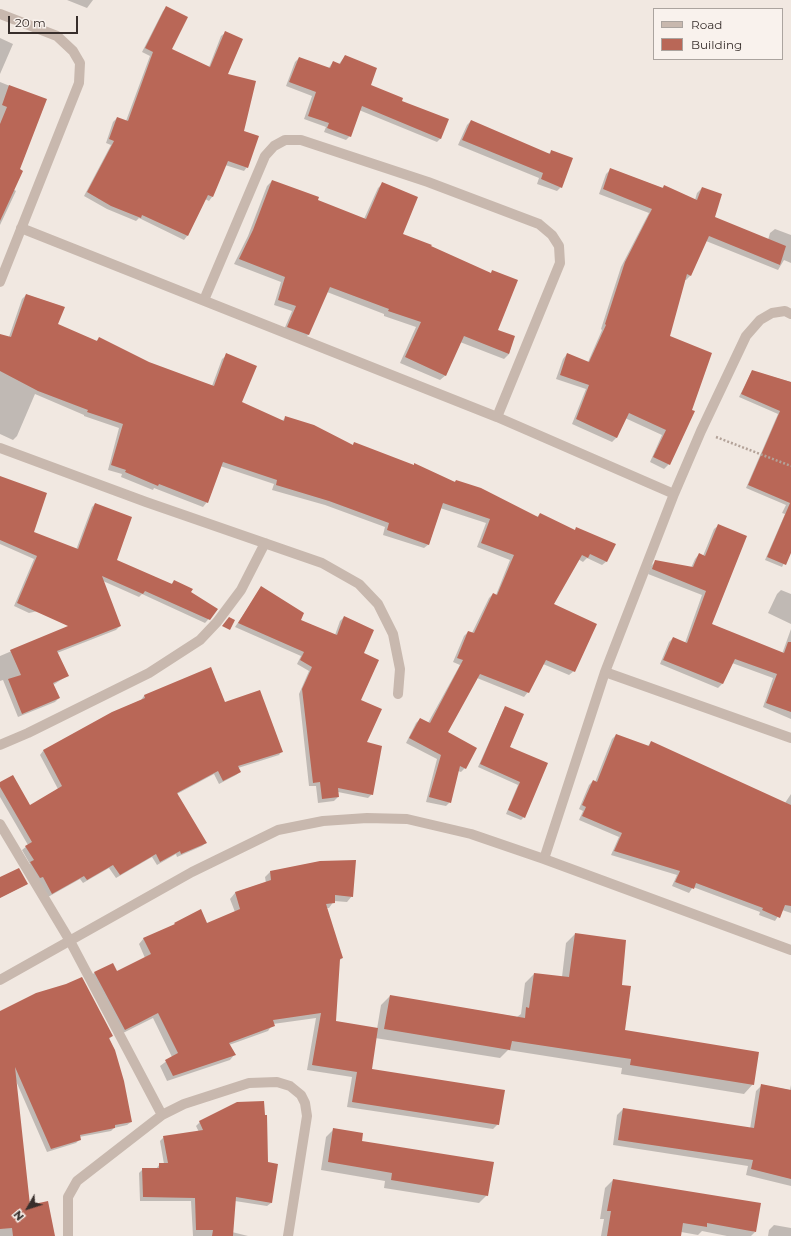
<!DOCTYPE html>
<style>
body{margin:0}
#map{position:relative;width:791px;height:1236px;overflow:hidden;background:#f1e8e1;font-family:Montserrat,sans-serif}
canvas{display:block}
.legend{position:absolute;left:653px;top:8px;width:130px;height:52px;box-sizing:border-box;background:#f9f2ed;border:1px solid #aba49f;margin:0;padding:5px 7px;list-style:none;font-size:12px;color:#372e2b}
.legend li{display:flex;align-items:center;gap:8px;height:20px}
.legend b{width:20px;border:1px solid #aba49f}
.north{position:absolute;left:8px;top:1188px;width:40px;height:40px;-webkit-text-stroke:3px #f9f2ed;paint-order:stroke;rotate:231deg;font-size:11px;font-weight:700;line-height:16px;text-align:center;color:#372e2b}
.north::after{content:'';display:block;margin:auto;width:14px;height:18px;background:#372e2b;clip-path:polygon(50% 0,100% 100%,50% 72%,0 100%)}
.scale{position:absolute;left:8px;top:16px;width:70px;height:18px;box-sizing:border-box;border:2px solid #372e2b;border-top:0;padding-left:5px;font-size:12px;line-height:14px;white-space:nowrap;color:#372e2b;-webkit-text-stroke:3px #f9f2ed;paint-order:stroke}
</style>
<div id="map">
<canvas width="791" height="1236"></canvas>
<ul class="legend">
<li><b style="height:5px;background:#c8b8ae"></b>Road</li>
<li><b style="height:11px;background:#b96757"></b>Building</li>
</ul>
<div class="north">N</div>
<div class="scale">20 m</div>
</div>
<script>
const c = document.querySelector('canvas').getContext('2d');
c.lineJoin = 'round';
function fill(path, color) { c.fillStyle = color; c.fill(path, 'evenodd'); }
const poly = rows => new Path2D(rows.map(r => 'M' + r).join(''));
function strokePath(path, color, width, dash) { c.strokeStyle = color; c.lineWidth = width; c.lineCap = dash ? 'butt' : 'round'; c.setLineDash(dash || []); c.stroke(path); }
fill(poly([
 [67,0,93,0,87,8],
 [167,7,170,49,209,67,221,36,225,33,227,75,243,132,247,167,244,171,225,165,212,197,209,201,205,199,187,236,184,240,139,218,136,221,107,209,84,196,111,145,106,143,113,122,117,118,126,121,150,56,142,52,163,11],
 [0,38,13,44,0,74],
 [345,56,369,86,401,102,441,138,437,142,359,110,350,136,346,140,324,132,326,127,304,119,312,96,286,86,295,62,299,58,328,69,333,62,339,64],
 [0,82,45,100,18,170,13,189,16,191,0,225],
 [471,121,548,154,551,152,561,187,557,191,537,184,539,178,458,145,467,125],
 [611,169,662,188,664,186,695,200,697,193,702,188,713,218,768,240,770,233,775,229,791,235,791,263,784,260,778,270,706,241,690,276,686,280,684,280,668,336,669,464,664,469,650,462,662,435,625,418,617,437,612,442,572,424,586,389,556,379,563,359,567,354,588,362,602,330,601,329,621,267,649,213,599,194,606,174],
 [272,181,316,201,364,219,378,188,383,183,402,235,490,274,492,272,497,331,514,336,509,354,504,359,460,342,446,375,440,380,400,363,416,327,384,316,384,314,327,292,308,335,303,340,283,332,292,311,274,305,281,282,234,264,248,236,267,186],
 [26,295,57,325,96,341,99,339,149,363,212,386,222,359,227,355,241,403,282,421,286,417,352,446,354,443,454,482,456,481,537,517,540,514,574,531,576,529,607,561,602,565,587,558,583,562,578,559,553,605,574,671,569,675,543,664,528,692,524,697,477,678,446,733,465,768,461,772,458,771,450,802,446,806,426,802,437,759,406,743,416,723,420,719,428,723,460,665,453,662,464,636,468,632,472,633,489,598,493,594,496,595,510,560,477,547,486,523,440,508,429,544,424,548,383,535,385,527,325,505,272,490,274,484,220,466,207,502,203,507,154,488,153,490,121,477,122,474,108,470,119,428,84,416,84,415,35,394,17,436,13,440,0,434,0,335,9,337,22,299],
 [752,371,791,382,791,550,782,567,765,560,785,514,782,513,786,505,746,488,778,414,739,397],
 [0,477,33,533,76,550,92,507,95,504,116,561,171,584,174,582,217,610,205,623,142,594,139,597,103,581,104,596,29,613,14,606,34,559,0,544],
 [719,525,711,624,782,654,791,629,791,719,763,707,773,678,732,663,722,684,718,688,660,664,669,642,673,638,685,643,702,595,648,574,651,566,656,561,691,568,695,559,699,554,703,556,714,529],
 [262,587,300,620,335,635,340,621,344,617,362,654,360,700,372,794,368,798,338,792,338,797,334,801,318,803,316,786,309,786,299,694,309,671,297,664,301,656,235,627],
 [781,590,791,594,791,624,768,613,777,594],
 [113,608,120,626,116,630,57,653,67,676,53,685,59,698,55,702,18,717,3,680,0,681,0,656],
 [211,668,224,703,282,751,279,755,238,768,240,772,236,775,219,784,214,774,177,794,206,843,202,846,177,857,176,854,157,865,152,857,116,878,109,868,83,883,80,879,48,897,27,866,30,864,22,850,28,845,0,797,0,783,30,806,58,789,40,755,43,751,112,713,141,700,144,696],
 [506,708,509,747,546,764,524,817,521,820,506,814,518,785,478,767,503,711],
 [616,735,647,747,651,742,785,803,791,794,791,913,782,910,775,921,759,915,760,912,693,887,689,893,672,886,677,875,611,855,619,837,579,820,583,811,579,809,589,785,593,781,595,782,612,739],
 [270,872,352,896,347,902,334,901,329,908,326,908,342,958,339,961,335,1022,377,1029,381,1005,390,996,517,1017,521,1014,525,983,534,974,562,977,566,943,575,934,621,985,624,1031,753,1084,744,1094,621,1074,622,1068,508,1050,500,1058,375,1038,371,1070,498,1124,493,1129,347,1107,352,1077,307,1070,316,1018,273,1024,268,1031,229,1045,235,1054,230,1060,167,1081,160,1066,172,1057,153,1018,119,1035,89,978,94,973,113,965,117,972,145,958,139,944,144,938,172,927,175,924,207,924,235,912,230,899,235,893,266,883,265,877],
 [0,878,27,884,0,898],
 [0,1017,112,1036,108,1040,131,1122,127,1125,114,1128,111,1131,79,1137,80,1139,76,1143,47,1152,16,1081,0,1169],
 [762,1085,790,1090,791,1085,791,1186,746,1175,748,1166,613,1145,617,1115,623,1109,750,1129,756,1091],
 [200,1122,267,1163,271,1203,267,1206,235,1201,232,1232,248,1236,193,1236,191,1201,140,1201,139,1173,143,1169,156,1169,160,1164,164,1164,160,1141,164,1137,199,1132,196,1126],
 [334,1129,361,1142,487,1195,479,1203,384,1188,385,1181,321,1170,326,1137],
 [613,1180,755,1232,751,1236,727,1236,702,1231,698,1235,681,1232,680,1236,601,1236,604,1219,600,1219,605,1188],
 [0,1198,29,1206,54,1236,0,1236],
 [774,1225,791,1228,791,1236,768,1236,769,1230]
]), '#0003');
fill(poly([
 [166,6,188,17,172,49,210,67,225,31,243,39,228,74,256,81,244,131,259,136,248,168,228,161,213,197,208,195,188,236,142,215,141,218,111,206,87,192,114,141,109,139,117,117,128,121,153,52,145,48],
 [345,55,377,68,371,85,403,98,402,101,449,119,441,139,362,106,351,137,327,128,329,123,308,116,316,92,289,82,299,57,330,68,333,61,340,64],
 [9,85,47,99,20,169,23,171,0,221,0,124,7,107,2,105],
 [471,120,550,154,551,150,573,158,562,188,541,179,543,173,462,140],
 [610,168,663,188,664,185,697,200,702,187,722,194,715,217,786,246,780,265,709,236,691,276,687,274,670,336,712,353,692,410,695,411,670,465,653,457,666,430,629,413,617,438,576,419,589,385,560,375,567,353,589,362,606,325,605,324,625,262,652,209,603,189],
 [272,180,319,197,318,200,366,219,382,182,418,197,403,234,432,245,431,246,491,273,492,270,518,280,498,330,515,336,509,354,464,336,446,376,405,357,421,322,388,311,389,309,330,287,309,335,287,327,296,306,278,300,285,277,239,259,253,230],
 [26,294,65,307,58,324,97,341,99,337,149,362,214,386,226,353,257,366,242,402,284,421,285,416,314,425,353,445,354,442,414,465,414,463,455,482,456,480,481,488,538,517,540,513,575,530,576,527,616,544,607,562,590,554,588,558,582,555,554,604,597,624,575,672,546,660,529,693,480,674,448,732,477,748,466,769,460,766,451,803,429,797,441,755,409,738,420,718,430,723,463,660,457,658,468,631,474,633,493,593,497,595,514,555,481,543,490,519,443,503,429,545,387,530,389,523,329,501,276,485,277,480,223,462,208,503,159,484,158,486,125,472,126,470,111,465,123,424,87,412,88,410,38,391,0,371,0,334,11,337],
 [752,370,791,382,791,553,786,565,767,557,790,503,748,485,780,411,741,394],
 [0,476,47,493,34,532,78,549,95,503,132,517,117,560,172,584,174,580,193,589,191,592,218,609,210,620,145,591,143,594,102,576,121,626,57,651,69,676,53,683,60,698,22,714,8,679,21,675,10,650,68,626,17,603,37,556,0,540],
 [718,524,747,536,712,624,784,653,788,642,791,642,791,712,766,703,777,674,735,659,723,684,663,660,673,637,687,643,706,591,652,569,655,560,693,567,699,553,705,556],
 [261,586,304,613,301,620,337,635,344,616,374,630,364,653,379,660,361,700,382,709,367,742,382,746,373,795,338,788,339,797,322,799,320,782,313,783,302,689,312,667,300,660,304,652,238,623],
 [229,617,235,620,230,630,222,626],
 [211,667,225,702,260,690,283,752,238,766,241,772,223,781,218,771,177,793,207,843,181,854,180,851,160,862,156,854,120,875,113,865,87,880,84,876,52,894,43,877,40,878,30,862,34,860,25,846,32,842,0,787,0,782,13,775,30,805,62,786,43,750,112,712,145,698,144,695],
 [505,706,524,714,510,747,548,763,525,818,508,810,520,782,480,764],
 [616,734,649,746,651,741,791,805,791,906,785,905,780,918,762,910,763,908,696,883,694,889,675,882,680,871,614,851,622,833,582,816,586,807,582,805,593,780,597,782],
 [356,860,353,897,335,895,335,903,326,904,343,958,340,959,336,1021,378,1028,372,1069,505,1090,499,1125,352,1102,357,1072,312,1065,321,1013,273,1020,275,1026,229,1043,236,1055,173,1076,165,1060,178,1053,158,1013,125,1030,94,972,113,963,117,971,151,954,143,938,175,924,174,923,201,909,207,923,240,909,235,892,271,880,270,871,320,861],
 [19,868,28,884,0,898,0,877],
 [575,933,626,940,622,985,631,986,625,1030,759,1052,754,1085,630,1065,631,1059,512,1041,510,1050,384,1029,390,995,525,1018,526,1007,529,1008,534,973,569,977],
 [82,977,113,1036,109,1038,115,1050,124,1081,132,1122,115,1125,115,1128,80,1135,81,1140,51,1149,15,1067,30,1205,48,1201,55,1236,13,1236,12,1228,0,1229,0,1011,36,993,66,984],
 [761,1084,791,1090,791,1179,751,1169,753,1160,618,1140,623,1108,754,1128],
 [264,1101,265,1115,267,1115,268,1162,278,1164,272,1203,236,1197,233,1236,212,1236,213,1230,196,1230,195,1198,143,1197,142,1168,159,1168,159,1163,168,1163,163,1136,203,1130,199,1121,237,1102],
 [333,1128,363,1133,362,1141,494,1162,488,1196,391,1180,392,1173,328,1162],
 [613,1179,761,1203,756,1232,707,1223,707,1227,683,1223,681,1236,607,1236,611,1211,607,1211]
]), '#b96757');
strokePath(poly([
 [716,437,791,466]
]), '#b3a298', 2.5, [2, 2]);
strokePath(poly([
 [0,14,57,36,73,51,80,63,79,83,0,282],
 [21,228,497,417,674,494],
 [204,300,265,156,274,146,285,140,301,140,428,182,539,224,552,235,559,246,560,263,497,417],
 [0,448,146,502,322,563,359,584,378,604,393,634,400,669,398,694],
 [605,672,791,738],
 [0,745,28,733,149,673,200,640,217,622,241,590,265,543],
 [0,824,70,941,162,1115,77,1181,68,1197,68,1236],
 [544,859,605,672,674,494,701,431,746,336,760,320,772,313,785,311,791,314],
 [0,980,192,872,278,830,323,821,367,818,407,819,471,834,544,859,791,950],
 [162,1115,184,1104,249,1083,277,1082,290,1086,301,1095,305,1103,307,1116,288,1236]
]), '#c8b8ae', 10);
</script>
